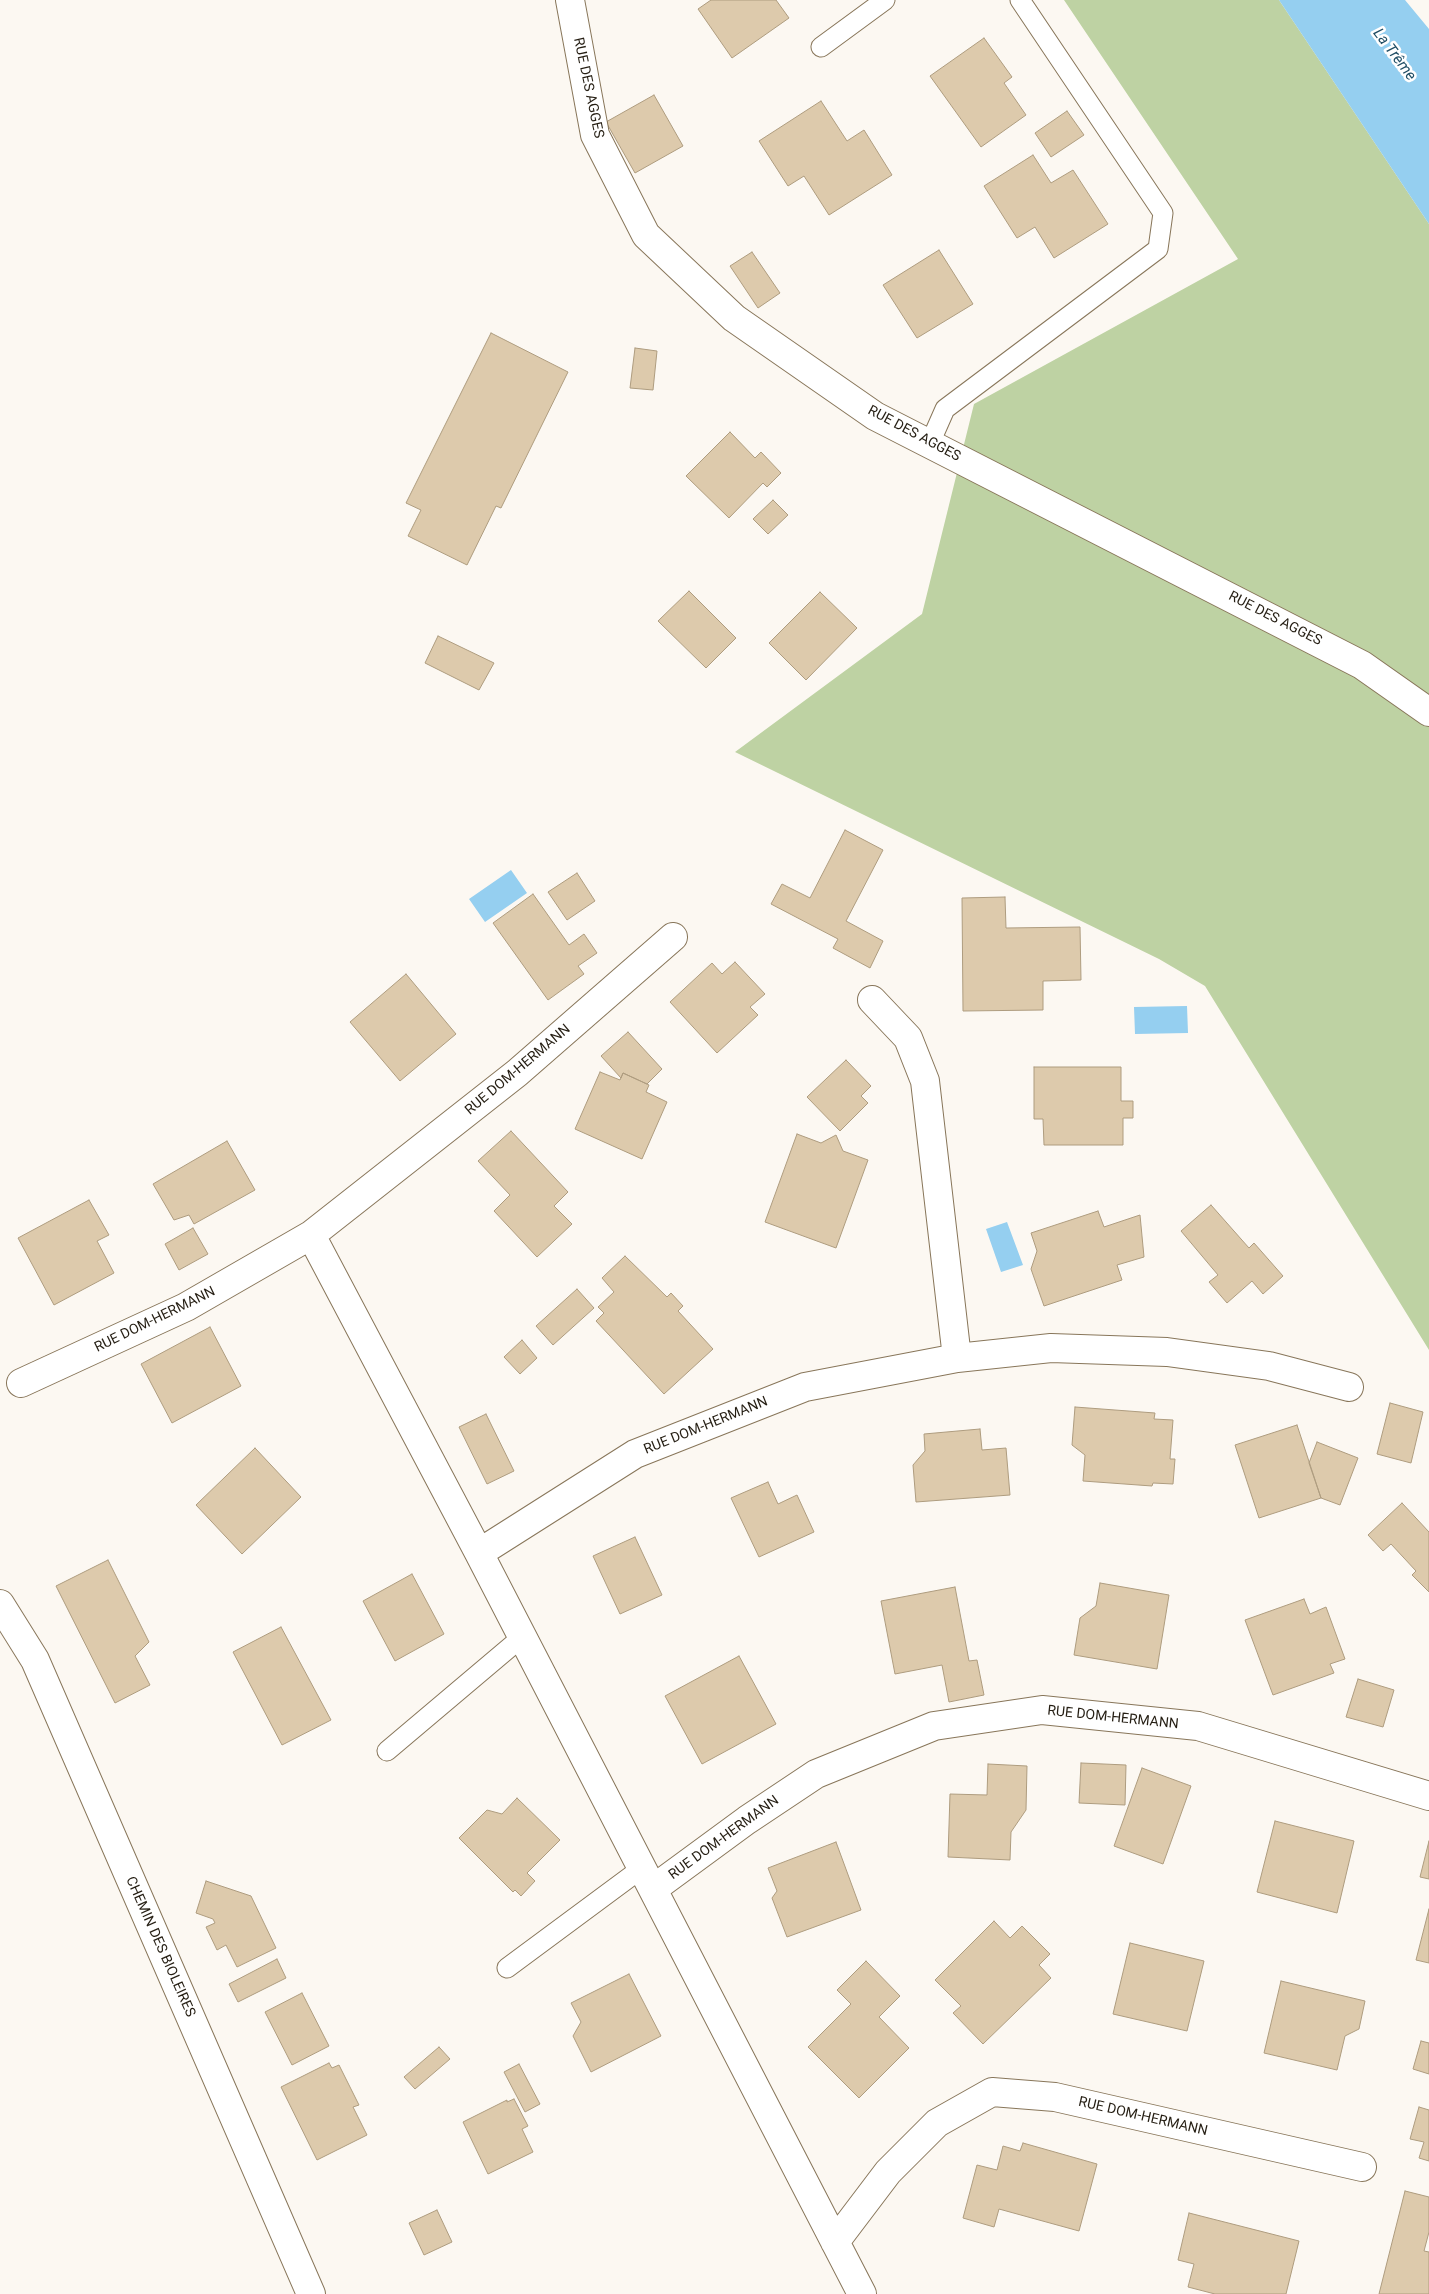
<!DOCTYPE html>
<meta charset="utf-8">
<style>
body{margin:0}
canvas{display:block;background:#fcf8f2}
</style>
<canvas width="1429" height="2294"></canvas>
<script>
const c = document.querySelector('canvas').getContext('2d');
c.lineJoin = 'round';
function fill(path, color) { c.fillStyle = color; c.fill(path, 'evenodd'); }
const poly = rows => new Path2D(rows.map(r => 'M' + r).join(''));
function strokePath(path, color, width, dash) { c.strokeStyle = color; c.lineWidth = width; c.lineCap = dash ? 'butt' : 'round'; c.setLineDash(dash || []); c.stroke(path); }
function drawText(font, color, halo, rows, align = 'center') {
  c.font = font + ' Roboto,sans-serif'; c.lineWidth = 5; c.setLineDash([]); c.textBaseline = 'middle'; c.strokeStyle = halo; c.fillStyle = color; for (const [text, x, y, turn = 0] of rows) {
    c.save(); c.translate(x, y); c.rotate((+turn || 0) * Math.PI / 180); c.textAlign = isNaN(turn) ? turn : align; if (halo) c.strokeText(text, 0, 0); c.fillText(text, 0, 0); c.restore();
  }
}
fill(poly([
 [1064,0,1279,0,1429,224,1429,1350,1205,986,1159,959,735,752,922,614,974,404,1238,259]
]), '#bed2a3');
fill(poly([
 [1279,0,1405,0,1429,29,1429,224],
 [511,870,527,893,485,922,469,899],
 [1187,1006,1188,1033,1135,1034,1134,1007],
 [1007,1222,1023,1265,1001,1272,986,1229]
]), '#95cff0');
const building = poly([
 [711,0,776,0,789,18,732,58,698,9,711,0],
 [984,38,1012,77,1004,83,1026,115,981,147,930,76,984,38],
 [654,95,683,146,635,173,606,122,654,95],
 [821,101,847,141,864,130,892,175,829,215,804,176,788,186,759,141,821,101],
 [1067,111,1084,135,1051,157,1035,133,1067,111],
 [1033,155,1051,183,1073,170,1108,224,1054,258,1035,227,1017,238,984,186,1033,155],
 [939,250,973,304,917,338,883,285,939,250],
 [752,252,780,293,758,308,730,266,752,252],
 [491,333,568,372,501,508,496,506,467,565,408,536,421,510,406,503,491,333],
 [635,348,657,351,653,390,630,388,635,348],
 [730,432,755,458,761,452,781,473,767,487,763,483,729,518,686,476,730,432],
 [773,500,788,515,768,534,753,519,773,500],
 [689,591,736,638,706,668,658,621,689,591],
 [820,592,857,628,806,680,769,643,820,592],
 [438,636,494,663,479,690,425,663,438,636],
 [845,830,883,850,846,921,883,941,870,968,833,948,838,939,771,904,782,884,810,898,845,830],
 [577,873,595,901,567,920,548,892,577,873],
 [533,894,569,945,584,934,597,953,578,966,584,974,548,1000,493,923,533,894],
 [1005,897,1006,928,1080,927,1081,980,1043,981,1043,1010,963,1011,962,898,1005,897],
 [735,962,765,994,750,1007,758,1015,717,1053,670,1002,712,963,722,974,735,962],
 [406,974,456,1034,400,1081,350,1022,406,974],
 [628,1032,662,1069,647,1084,623,1073,621,1078,601,1056,628,1032],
 [846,1060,871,1086,861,1096,868,1103,840,1131,807,1097,846,1060],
 [1034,1067,1121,1067,1121,1101,1133,1101,1133,1118,1123,1118,1123,1145,1044,1145,1043,1119,1034,1119,1034,1067],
 [600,1072,620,1080,623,1073,649,1085,646,1092,667,1102,642,1159,575,1129,600,1072],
 [511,1131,568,1192,554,1206,572,1224,537,1257,494,1211,510,1195,478,1161,511,1131],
 [797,1134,821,1143,836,1135,843,1151,868,1160,836,1248,765,1222,797,1134],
 [227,1141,255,1190,194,1224,189,1215,174,1220,153,1184,227,1141],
 [89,1200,109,1235,97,1241,114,1273,54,1305,18,1238,89,1200],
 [1211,1205,1249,1248,1254,1243,1283,1276,1263,1294,1252,1281,1227,1303,1209,1282,1218,1275,1181,1231,1211,1205],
 [1098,1211,1104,1227,1140,1215,1144,1257,1117,1265,1122,1280,1044,1306,1031,1269,1037,1251,1031,1233,1098,1211],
 [193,1228,208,1254,179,1270,165,1244,193,1228],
 [625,1256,667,1297,671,1293,683,1306,678,1311,713,1349,664,1394,596,1321,604,1313,598,1307,614,1292,602,1278,625,1256],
 [577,1289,594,1308,553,1345,536,1326,577,1289],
 [210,1327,241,1386,172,1423,141,1364,210,1327],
 [522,1340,537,1358,520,1374,504,1357,522,1340],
 [1390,1403,1423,1412,1411,1463,1377,1454,1390,1403],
 [1075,1407,1155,1413,1154,1419,1173,1420,1170,1459,1175,1459,1173,1484,1153,1483,1152,1486,1083,1481,1085,1455,1072,1445,1075,1407],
 [486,1414,514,1471,487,1484,459,1427,486,1414],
 [1297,1425,1321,1498,1259,1518,1235,1445,1297,1425],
 [980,1429,982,1450,1006,1448,1010,1495,916,1502,913,1465,925,1451,924,1434,980,1429],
 [1317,1442,1358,1458,1340,1505,1321,1498,1309,1463,1317,1442],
 [255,1448,301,1497,242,1554,196,1505,255,1448],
 [768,1482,778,1504,797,1495,814,1532,759,1557,731,1498,768,1482],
 [1402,1503,1429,1532,1429,1592,1412,1575,1416,1571,1391,1544,1383,1551,1368,1535,1402,1503],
 [635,1537,662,1595,620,1614,593,1556,635,1537],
 [108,1560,149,1642,135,1656,150,1685,115,1703,56,1586,108,1560],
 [412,1574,444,1634,395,1661,363,1601,412,1574],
 [1100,1583,1169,1595,1157,1669,1074,1655,1080,1618,1096,1606,1100,1583],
 [955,1587,969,1661,977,1660,984,1695,949,1702,942,1665,895,1674,881,1601,955,1587],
 [1304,1599,1310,1614,1326,1607,1345,1659,1330,1664,1334,1673,1273,1695,1245,1620,1304,1599],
 [281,1627,331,1720,282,1745,233,1652,281,1627],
 [739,1656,776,1724,702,1764,665,1696,739,1656],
 [1358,1679,1394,1690,1383,1727,1346,1717,1358,1679],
 [1081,1763,1126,1765,1125,1805,1079,1803,1081,1763],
 [988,1764,1027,1766,1026,1810,1011,1832,1010,1860,948,1857,950,1794,987,1795,988,1764],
 [1142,1768,1191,1786,1163,1864,1114,1846,1142,1768],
 [517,1798,560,1840,527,1873,535,1881,521,1896,515,1890,513,1892,459,1838,487,1810,502,1814,517,1798],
 [1275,1821,1354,1841,1337,1913,1257,1892,1275,1821],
 [1429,1841,1429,1879,1420,1877,1429,1841],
 [836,1842,861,1910,787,1937,772,1898,777,1891,768,1868,836,1842],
 [206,1881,251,1896,276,1948,237,1967,226,1945,217,1950,206,1927,215,1923,213,1919,196,1913,206,1881],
 [1429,1909,1429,1963,1416,1960,1429,1909],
 [994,1921,1010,1938,1022,1926,1050,1954,1039,1965,1051,1978,983,2044,953,2013,961,2006,935,1980,994,1921],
 [1130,1943,1204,1961,1187,2031,1113,2014,1130,1943],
 [277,1959,286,1978,238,2002,229,1984,277,1959],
 [866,1961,900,1996,879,2017,909,2048,859,2098,808,2047,851,2004,837,1990,866,1961],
 [629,1974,661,2036,591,2072,573,2036,581,2022,571,2003,629,1974],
 [1281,1981,1365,2001,1359,2029,1345,2036,1337,2070,1264,2053,1281,1981],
 [302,1993,329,2046,292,2065,265,2012,302,1993],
 [1421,2041,1429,2043,1429,2074,1413,2069,1421,2041],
 [439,2047,450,2059,415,2089,404,2077,439,2047],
 [329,2063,332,2068,339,2065,359,2105,353,2107,367,2135,317,2160,281,2087,329,2063],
 [519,2064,540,2104,525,2112,504,2072,519,2064],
 [514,2099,528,2126,522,2129,533,2152,488,2174,463,2122,507,2100,507,2102,514,2099],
 [1419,2107,1429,2110,1429,2161,1419,2158,1424,2142,1410,2139,1419,2107],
 [1023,2143,1097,2164,1079,2231,999,2209,994,2227,963,2218,977,2165,997,2170,1003,2146,1020,2151,1023,2143],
 [1405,2191,1429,2197,1429,2232,1424,2251,1429,2252,1429,2294,1379,2294,1405,2191],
 [437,2210,452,2242,424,2255,409,2223,437,2210],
 [1189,2213,1299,2241,1286,2294,1215,2294,1188,2287,1194,2264,1178,2260,1189,2213]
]);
fill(building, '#ddcaac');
strokePath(building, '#ae9c7f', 1);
const service = poly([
 [821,47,885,0],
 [930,443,945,409,1158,249,1163,213,1020,0],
 [387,1751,522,1637],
 [507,1968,642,1868]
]);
const minor = poly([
 [570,0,595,135,646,235,734,318,875,416,1362,665,1429,712],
 [872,1000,908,1038,925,1081,957,1358],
 [311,1235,479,1553,862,2294],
 [21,1383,186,1307,311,1235,517,1073,673,937],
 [479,1553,635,1454,805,1387,957,1358,1051,1348,1167,1352,1269,1366,1349,1387],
 [0,1604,35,1660,311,2294],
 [653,1889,747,1820,816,1774,934,1726,1042,1710,1198,1726,1429,1796],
 [835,2242,888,2172,937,2123,992,2092,1055,2097,1362,2167]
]);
strokePath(service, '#88765a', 21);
strokePath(minor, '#88765a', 30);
strokePath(service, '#fff', 19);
strokePath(minor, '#fff', 28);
drawText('14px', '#251e13', '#fff', [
 ["RUE DES AGGES",588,88,78],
 ["RUE DES AGGES",914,434,28],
 ["RUE DES AGGES",1275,619,27],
 ["RUE DOM-HERMANN",518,1070,-40],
 ["RUE DOM-HERMANN",155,1320,-26],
 ["RUE DOM-HERMANN",706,1426,-22],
 ["RUE DOM-HERMANN",1113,1718,6],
 ["RUE DOM-HERMANN",724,1838,-36],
 ["CHEMIN DES BIOLEIRES",160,1947,66],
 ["RUE DOM-HERMANN",1143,2117,13]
]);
drawText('italic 15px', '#1f4d64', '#fff', [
 ["La Trême",1394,55,53]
]);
</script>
